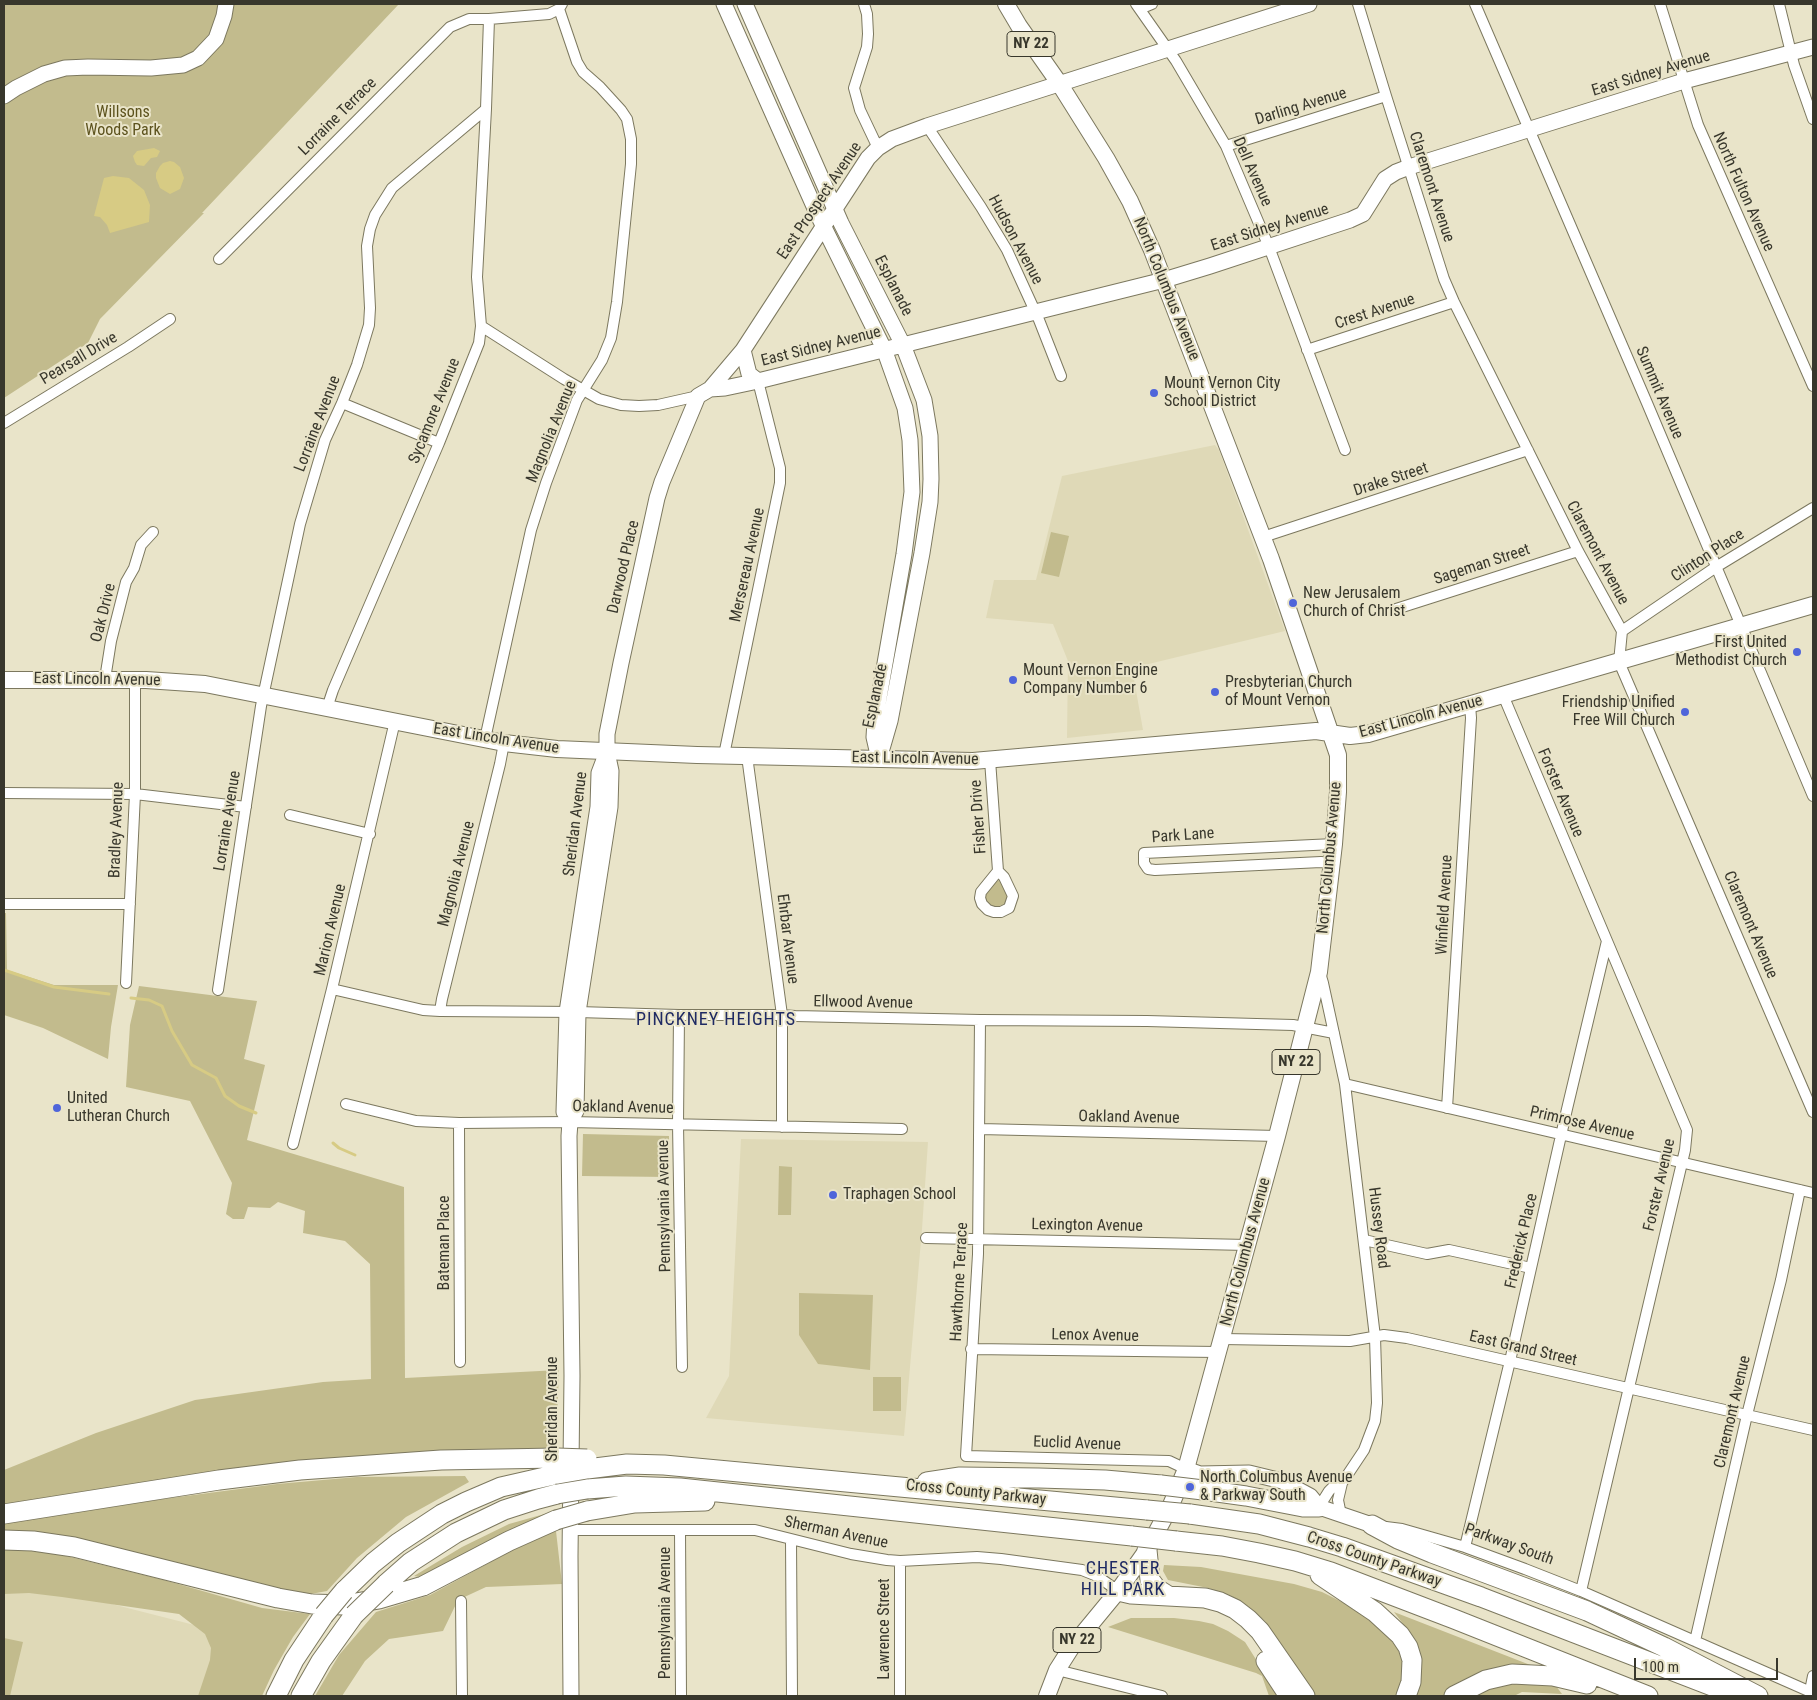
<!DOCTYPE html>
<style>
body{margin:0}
#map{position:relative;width:1817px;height:1700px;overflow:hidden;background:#e9e4c9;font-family:"Roboto Condensed",sans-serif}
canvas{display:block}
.frame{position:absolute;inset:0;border:5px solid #38372c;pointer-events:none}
.scale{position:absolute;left:1634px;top:1658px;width:144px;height:22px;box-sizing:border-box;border:2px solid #38372c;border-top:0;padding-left:6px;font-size:15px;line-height:18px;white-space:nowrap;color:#38372c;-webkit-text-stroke:4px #e9e4c9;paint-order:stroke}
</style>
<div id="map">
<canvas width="1817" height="1700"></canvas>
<div class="frame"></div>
<div class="scale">100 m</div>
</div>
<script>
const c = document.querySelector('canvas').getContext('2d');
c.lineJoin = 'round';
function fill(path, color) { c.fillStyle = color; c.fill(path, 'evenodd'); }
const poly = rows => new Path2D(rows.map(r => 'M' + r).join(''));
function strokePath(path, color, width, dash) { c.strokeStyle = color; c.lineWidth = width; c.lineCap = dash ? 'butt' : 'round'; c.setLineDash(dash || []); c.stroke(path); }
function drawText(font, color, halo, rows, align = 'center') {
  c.font = font + ' "Roboto Condensed",sans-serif'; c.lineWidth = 4; c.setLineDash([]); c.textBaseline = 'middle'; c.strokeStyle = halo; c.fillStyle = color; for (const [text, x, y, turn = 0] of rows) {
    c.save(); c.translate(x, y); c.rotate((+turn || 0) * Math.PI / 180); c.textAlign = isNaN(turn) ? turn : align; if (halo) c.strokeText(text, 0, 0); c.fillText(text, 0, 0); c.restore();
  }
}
fill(poly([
 [1215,445,1219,450,1285,631,1132,668,1143,730,1067,738,1068,661,1053,624,986,618,994,580,1036,580,1062,476],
 [741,1139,928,1142,922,1229,904,1436,706,1418,729,1376],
 [49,1588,265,1643,245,1696,4,1696,4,1589]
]), '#dfd9b7');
fill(poly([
 [4,4,399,4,202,213,204,213,100,319,88,343,4,398],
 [1051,532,1069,536,1059,577,1041,573],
 [998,880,1000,881,1007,892,1007,898,1005,904,997,907,989,905,985,897,986,892],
 [4,913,6,913,7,970,54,985,118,985,111,1027,108,1059,43,1028,4,1015],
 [139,986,257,1001,244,1059,265,1065,247,1140,404,1187,405,1378,559,1370,556,1448,430,1452,281,1463,4,1506,4,1470,96,1433,195,1400,323,1382,371,1379,370,1264,345,1241,303,1233,305,1211,278,1202,270,1208,248,1207,244,1219,233,1219,226,1214,232,1183,190,1101,126,1087,130,1025],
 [583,1134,669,1136,668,1177,582,1176],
 [779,1166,792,1167,791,1215,778,1215],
 [799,1293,873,1295,870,1370,818,1364,799,1335],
 [873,1377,901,1377,901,1411,873,1411],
 [465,1476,469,1482,406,1517,357,1558,327,1591,300,1596,4,1535,4,1520,277,1484,357,1477],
 [548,1513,534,1523,427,1578,414,1576,462,1547,509,1524],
 [556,1531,562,1584,486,1587,458,1600,443,1631,389,1639,365,1661,342,1696,315,1696,339,1655,376,1612,430,1595,529,1541],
 [4,1548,58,1554,164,1580,262,1608,310,1614,293,1637,274,1670,262,1696,198,1696,210,1660,211,1648,205,1634,179,1614,62,1597,29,1593,4,1594],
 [1164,1565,1201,1567,1294,1584,1322,1592,1354,1608,1383,1627,1400,1652,1403,1662,1403,1681,1396,1695,1395,1696,1314,1696,1265,1621,1246,1605,1229,1595,1208,1588,1168,1580,1163,1571],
 [1394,1612,1538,1668,1478,1677,1442,1696,1416,1696,1421,1674,1421,1660,1410,1633],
 [1131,1618,1174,1618,1199,1621,1213,1624,1228,1631,1245,1642,1279,1696,1269,1696,1262,1676,1256,1673,1108,1627],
 [4,1638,23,1642,10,1696,4,1696],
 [1514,1684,1556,1686,1562,1694,1522,1692,1514,1696,1474,1696,1498,1686]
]), '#c2bb8d');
fill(poly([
 [154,148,160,151,157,157,151,158,144,166,137,165,135,162,133,156,137,151],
 [170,161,174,162,180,167,184,178,180,189,170,194,160,188,156,178,156,173,160,166,163,163],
 [113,176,129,178,144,190,150,205,149,222,110,233,107,225,100,217,94,216,104,178]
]), '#d7cb84');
strokePath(poly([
 [4,970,54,987,109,994],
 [131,998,149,1000,162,1006,172,1031,192,1065,216,1078,225,1096,239,1106,256,1113],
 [333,1143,339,1148,355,1155]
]), '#d7cb84', 3);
const street = poly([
 [864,4,867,14,868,34,867,47,854,88,860,110,878,148],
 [1136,4,1176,61,1226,146,1269,247,1345,450],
 [1358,4,1386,96,1444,279,1454,302,1578,551,1622,631,1619,662,1813,1112],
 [1475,4,1647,403,1813,796],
 [1660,4,1698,125,1813,386],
 [1779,4,1794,65,1813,119],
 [1140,9,1152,4],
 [927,126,981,207,1007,250,1039,320,1061,376],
 [1226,146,1386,96],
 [219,259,450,27,469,19,489,19],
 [481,326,564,379,599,399,621,405,639,406,658,405,698,396],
 [1307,350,1454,302],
 [342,403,439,443],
 [4,423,128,347,170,319],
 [1263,537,1528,450],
 [1396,609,1578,551],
 [1622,631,1716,567,1813,508],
 [105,679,111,641,126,582,134,568,141,545,153,532],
 [1503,695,1687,1130,1685,1150,1581,1591],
 [327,708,333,690,439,443,479,343,481,326,477,277,486,109,489,19,549,14,559,9,562,4],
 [485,739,531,530,546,483,577,400,602,360,611,338,617,302,631,164,631,139,627,119,621,110,600,87,583,72,577,62,559,9],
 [724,755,780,483,780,468,758,381],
 [747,756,782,1015,782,1127],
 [990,760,998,871,1004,877,1013,896,1009,908,1001,912,994,912,988,910,982,904,980,898,981,892,998,871],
 [4,793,135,794,246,807],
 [290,815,370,834],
 [1332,863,1321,862,1155,870,1148,869,1144,863,1144,853,1334,844],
 [4,904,130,904],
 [1320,973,1323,983,1345,1084,1375,1337,1377,1403,1375,1421,1364,1450,1342,1483,1338,1500,1341,1515],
 [126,983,135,794,135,679],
 [332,989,423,1010,440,1011,578,1012,679,1015,782,1015,795,1016,980,1020,1147,1021,1293,1025,1334,1033],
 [218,990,261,706,300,524,325,440,342,403,357,365,369,325,370,308,367,246,370,229,375,215,392,188,486,109],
 [440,1011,442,999,500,764,504,743],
 [679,1015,678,1124,682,1367],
 [980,1020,978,1254,966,1456,1169,1461,1186,1469],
 [1345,1084,1813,1193],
 [346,1104,416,1121,459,1123,570,1122,902,1129],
 [1447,1108,1471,718,1470,705],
 [459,1123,460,1362],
 [980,1129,1277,1136],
 [293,1144,332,989,395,721],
 [926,1238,1247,1245],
 [1364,1240,1427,1254,1449,1250,1531,1268],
 [1222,1339,1350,1341,1384,1335,1407,1338,1813,1430],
 [971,1349,1218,1352],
 [1319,1507,1329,1491,1336,1484,1342,1483],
 [1386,1527,1402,1529,1465,1547,1525,1569,1581,1591,1813,1693],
 [570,1530,755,1530,851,1554,887,1560,900,1561,977,1557,1001,1559,1082,1570,1097,1576,1118,1591],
 [680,1530,681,1696],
 [791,1540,792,1696],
 [1465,1547,1510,1361,1567,1109,1607,941],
 [461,1601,462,1696],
 [1695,1641,1747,1415,1781,1280,1800,1190],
 [1057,1670,1162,1696],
 [1810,1691,1813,1676],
 [900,1696,900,1561]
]);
const secondary = poly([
 [724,4,817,213,884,349,905,408,910,440,912,492,904,554,875,721,874,737,879,759],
 [745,4,841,223,903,345,924,400,930,436,931,479,930,502,922,553,890,721,879,759],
 [4,96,16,88,44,74,65,68,88,67,151,68,183,65,198,58,216,39,224,16,226,4],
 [743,350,749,374,758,381],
 [710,389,725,388,758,381,1164,280,1210,266,1350,220,1363,214,1385,179,1396,172,1409,167,1684,81,1813,47],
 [570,1122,564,1112,567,1012,594,833,598,807,599,773,607,752],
 [1186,1469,1200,1474,1249,1473,1282,1481,1310,1496,1319,1507,1372,1525],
 [571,1696,570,1556,572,1376,569,1136,570,1122,576,1111,578,1012,610,807,611,771,607,752,607,734,621,663,657,498,662,482,698,396,710,389,743,350,868,158,878,148,892,139,927,126,1309,4]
]);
const primary = poly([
 [1006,4,1019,26,1059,83,1106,158,1130,201,1152,250,1271,559,1338,755,1338,792,1334,844,1319,972,1277,1136,1186,1469,1171,1505,1147,1550,1118,1591,1071,1648,1057,1670,1047,1696],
 [4,680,146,680,205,684,504,743,557,749,697,755,973,761,1316,731,1350,736,1368,734,1813,605]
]);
const highway = poly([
 [587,1469,627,1464,664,1465,1147,1510],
 [927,1482,960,1477,1039,1478,1105,1480,1161,1485],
 [587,1489,626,1486,680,1488,1132,1536],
 [1203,1490,1246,1496,1303,1507,1319,1507],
 [587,1511,635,1503,705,1501],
 [4,1514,219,1480,300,1470,441,1460,557,1458],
 [1190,1514,1259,1524,1309,1537,1342,1547,1481,1597,1738,1696],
 [1372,1525,1398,1539,1432,1553,1587,1611,1664,1647,1758,1696],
 [4,1540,33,1541,74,1547,278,1598,312,1604,344,1605,379,1599,423,1586,509,1541,556,1520],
 [1176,1541,1222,1546,1259,1553,1295,1561,1331,1572,1454,1619,1648,1696],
 [1147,1550,1150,1580,1156,1588,1167,1595],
 [1320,1575,1375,1612,1400,1635,1408,1647,1412,1660,1411,1682,1406,1696],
 [386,1584,411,1562,456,1533,504,1510,538,1499,557,1494],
 [344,1591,373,1563,398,1543,442,1514,466,1502,501,1487,558,1474],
 [1118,1591,1131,1594,1205,1598,1220,1602,1235,1609,1248,1619,1260,1631,1305,1696],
 [1266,1661,1289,1696],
 [276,1696,294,1660,324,1615],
 [301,1696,321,1661,354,1615],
 [1454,1696,1486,1680,1512,1674,1553,1676,1587,1684]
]);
strokePath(street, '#7c785f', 12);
strokePath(secondary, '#7c785f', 17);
strokePath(primary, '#7c785f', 18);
strokePath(highway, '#7c785f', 21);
strokePath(street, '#fff', 10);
strokePath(secondary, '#fff', 15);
strokePath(primary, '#fff', 16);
strokePath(highway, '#fff', 19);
const highwayBridge = poly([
 [557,1458,587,1459],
 [558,1474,587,1469],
 [1161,1485,1203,1490],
 [557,1494,587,1489],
 [1147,1510,1190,1514],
 [556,1520,587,1511],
 [1132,1536,1176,1541],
 [324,1615,344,1591],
 [354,1615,386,1584]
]);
strokePath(highwayBridge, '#7c785f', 21, []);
strokePath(highwayBridge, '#fff', 19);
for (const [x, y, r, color] of [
 [1154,393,5,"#4f65da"],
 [1293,603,5,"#4f65da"],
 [1797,652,5,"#4f65da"],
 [1013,680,5,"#4f65da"],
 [1215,692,5,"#4f65da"],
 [1685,712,5,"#4f65da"],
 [57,1108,5,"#4f65da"],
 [833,1195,5,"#4f65da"],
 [1190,1487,5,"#4f65da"]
]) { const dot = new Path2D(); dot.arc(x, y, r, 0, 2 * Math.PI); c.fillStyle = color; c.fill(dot); strokePath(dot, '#e9e4c9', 2); }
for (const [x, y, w] of [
 [1031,44,48],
 [1296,1062,48],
 [1077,1640,48]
]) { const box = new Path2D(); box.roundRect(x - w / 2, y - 12.5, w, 25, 4); c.fillStyle = '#e9e4c9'; c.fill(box); strokePath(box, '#38372c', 1); }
drawText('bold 15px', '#38372c', null, [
 ["NY 22",1031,44],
 ["NY 22",1296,1062],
 ["NY 22",1077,1640]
]);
drawText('16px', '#38372c', '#e9e4c9', [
 ["East Sidney Avenue",1651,74,-17],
 ["Darling Avenue",1301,107,-17],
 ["Lorraine Terrace",338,117,-45],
 ["Dell Avenue",1252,172,66],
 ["Claremont Avenue",1431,187,72],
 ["North Fulton Avenue",1743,192,66],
 ["East Prospect Avenue",820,201,-56],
 ["East Sidney Avenue",1270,228,-18],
 ["Hudson Avenue",1015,240,62],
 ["Esplanade",893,286,63],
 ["North Columbus Avenue",1166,289,68],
 ["Crest Avenue",1375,312,-18],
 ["East Sidney Avenue",821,347,-14],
 ["Pearsall Drive",79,359,-31],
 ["Summit Avenue",1659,393,67],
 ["Sycamore Avenue",435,411,-68],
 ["Lorraine Avenue",318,424,-69],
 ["Magnolia Avenue",552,432,-68],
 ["Drake Street",1391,480,-18],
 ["Claremont Avenue",1597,553,62],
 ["Clinton Place",1708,556,-33],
 ["Mersereau Avenue",748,565,-78],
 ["Sageman Street",1482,565,-18],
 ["Darwood Place",624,567,-77],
 ["Oak Drive",104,613,-76],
 ["East Lincoln Avenue",97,680,1],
 ["Esplanade",876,696,-78],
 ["East Lincoln Avenue",1421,717,-15],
 ["East Lincoln Avenue",496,739,9],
 ["East Lincoln Avenue",915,759,1],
 ["Forster Avenue",1560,793,67],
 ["Fisher Drive",979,817,-94],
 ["Lorraine Avenue",228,821,-81],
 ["Sheridan Avenue",576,824,-83],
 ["Bradley Avenue",117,830,-88],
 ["Park Lane",1183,836,-4],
 ["North Columbus Avenue",1330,858,-85],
 ["Magnolia Avenue",457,874,-76],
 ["Winfield Avenue",1445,905,-87],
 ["Claremont Avenue",1750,925,67],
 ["Marion Avenue",331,930,-77],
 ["Ehrbar Avenue",787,939,83],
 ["Ellwood Avenue",863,1003,1],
 ["Oakland Avenue",623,1108,1],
 ["Oakland Avenue",1129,1118,1],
 ["Primrose Avenue",1582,1124,13],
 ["Forster Avenue",1660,1185,-77],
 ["Pennsylvania Avenue",665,1206,-91],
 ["Lexington Avenue",1087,1226,1],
 ["Hussey Road",1378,1228,83],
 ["Frederick Place",1522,1241,-77],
 ["Bateman Place",445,1243,-90],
 ["North Columbus Avenue",1246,1252,-75],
 ["Hawthorne Terrace",960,1282,-87],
 ["Lenox Avenue",1095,1336,1],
 ["East Grand Street",1523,1349,13],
 ["Sheridan Avenue",553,1409,-90],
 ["Claremont Avenue",1733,1412,-77],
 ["Euclid Avenue",1077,1444,2],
 ["Cross County Parkway",976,1493,6],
 ["Sherman Avenue",836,1533,12],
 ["Parkway South",1509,1545,20],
 ["Cross County Parkway",1374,1560,19],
 ["Pennsylvania Avenue",666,1613,-90],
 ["Lawrence Street",885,1629,-90]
]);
drawText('16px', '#5c521d', '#e9e4c9', [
 ["Willsons",123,113],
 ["Woods Park",123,131]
]);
drawText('16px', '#38372c', '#e9e4c9', [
 ["Mount Vernon City",1164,384],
 ["School District",1164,402],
 ["New Jerusalem",1303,594],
 ["Church of Christ",1303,612],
 ["First United",1787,643,"right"],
 ["Methodist Church",1787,661,"right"],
 ["Mount Vernon Engine",1023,671],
 ["Company Number 6",1023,689],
 ["Presbyterian Church",1225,683],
 ["of Mount Vernon",1225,701],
 ["Friendship Unified",1675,703,"right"],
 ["Free Will Church",1675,721,"right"],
 ["United",67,1099],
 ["Lutheran Church",67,1117],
 ["Traphagen School",843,1195],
 ["North Columbus Avenue",1200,1478],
 ["& Parkway South",1200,1496]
], 'left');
c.letterSpacing = '1px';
drawText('18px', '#1f2a63', '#e9e4c9', [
 ["PINCKNEY HEIGHTS",716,1020],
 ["CHESTER",1123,1569],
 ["HILL PARK",1123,1590]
]);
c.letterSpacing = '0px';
</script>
